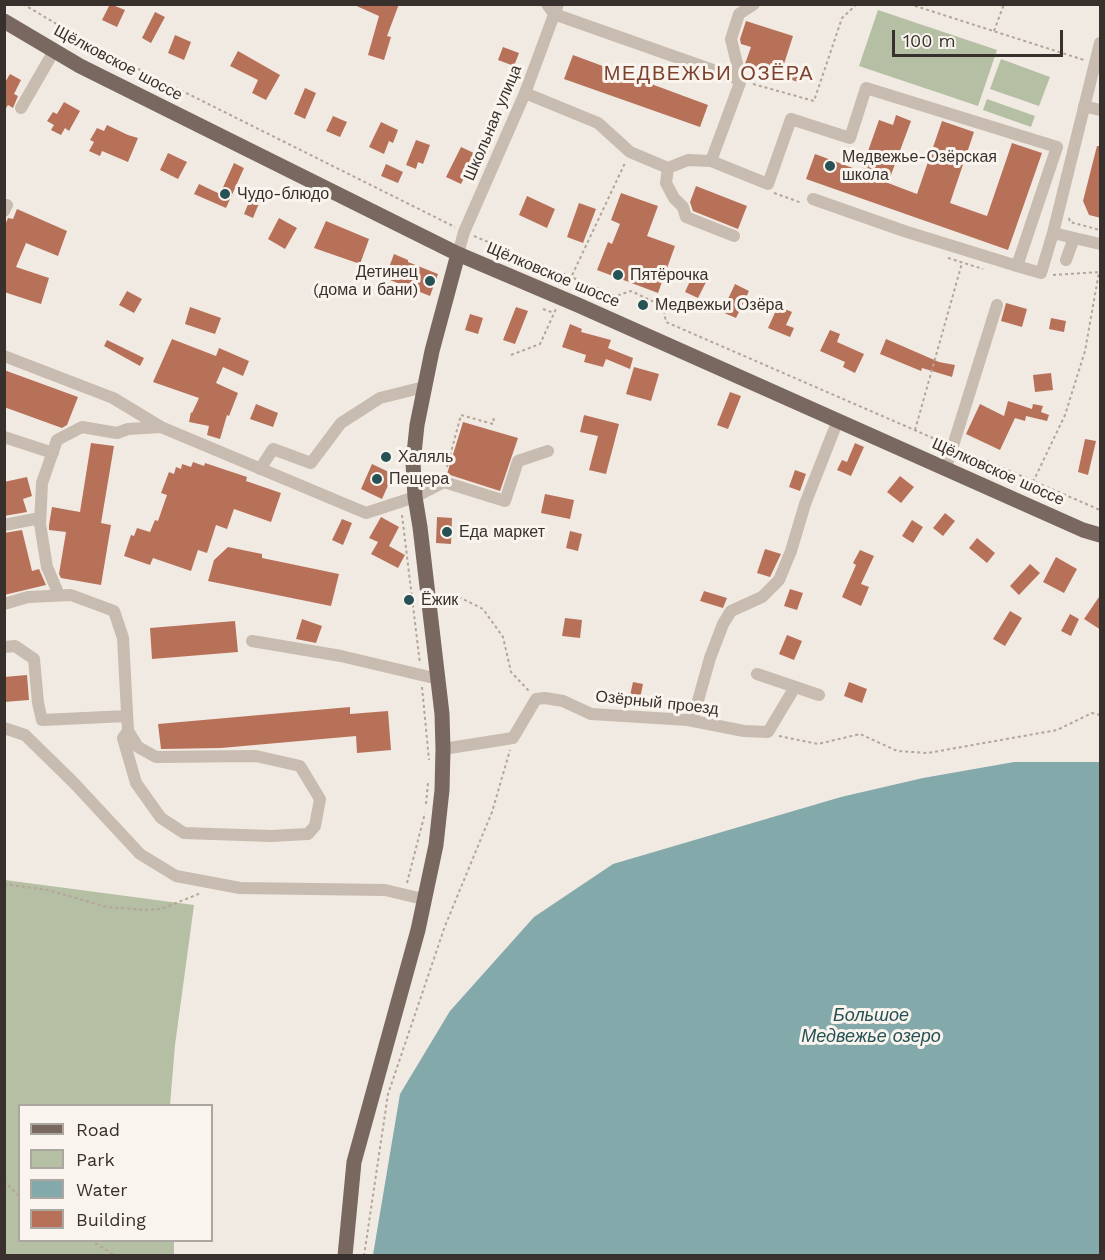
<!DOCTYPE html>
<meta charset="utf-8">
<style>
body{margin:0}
#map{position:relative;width:1105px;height:1260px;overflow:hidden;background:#f1eae2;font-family:"Work Sans",sans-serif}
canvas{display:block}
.frame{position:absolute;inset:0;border:6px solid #38302c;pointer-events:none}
.legend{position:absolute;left:18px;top:1104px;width:195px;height:138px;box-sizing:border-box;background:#f9f4ee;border:2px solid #aca6a0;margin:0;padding:8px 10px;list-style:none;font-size:18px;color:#38302c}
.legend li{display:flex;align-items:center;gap:12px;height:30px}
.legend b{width:30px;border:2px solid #aca6a0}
.scale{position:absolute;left:892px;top:30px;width:171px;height:27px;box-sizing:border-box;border:3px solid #38302c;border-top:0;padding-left:8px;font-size:18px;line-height:21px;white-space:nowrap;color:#38302c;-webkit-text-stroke:4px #f9f4ee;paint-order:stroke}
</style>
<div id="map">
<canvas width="1105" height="1260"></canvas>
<div class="frame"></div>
<ul class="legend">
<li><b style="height:8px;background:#78685f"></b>Road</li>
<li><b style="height:16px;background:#b5bfa3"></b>Park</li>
<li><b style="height:16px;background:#84a9ab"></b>Water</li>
<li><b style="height:16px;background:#b87159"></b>Building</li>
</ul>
<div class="scale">100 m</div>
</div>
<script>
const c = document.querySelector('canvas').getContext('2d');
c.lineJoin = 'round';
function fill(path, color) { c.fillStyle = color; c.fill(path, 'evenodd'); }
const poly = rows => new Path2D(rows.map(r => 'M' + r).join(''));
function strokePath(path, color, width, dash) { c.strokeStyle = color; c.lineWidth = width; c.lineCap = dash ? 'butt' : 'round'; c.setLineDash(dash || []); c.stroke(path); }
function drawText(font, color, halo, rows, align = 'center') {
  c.font = font + ' "Work Sans",sans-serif'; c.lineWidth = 6; c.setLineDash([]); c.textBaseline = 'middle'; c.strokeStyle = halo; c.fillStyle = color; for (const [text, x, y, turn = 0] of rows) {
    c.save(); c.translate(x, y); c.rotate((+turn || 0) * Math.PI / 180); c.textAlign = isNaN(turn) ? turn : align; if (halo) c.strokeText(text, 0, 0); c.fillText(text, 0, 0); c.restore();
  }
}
fill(poly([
 [878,10,997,50,978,106,859,66],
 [1001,59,1050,77,1039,106,990,89],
 [987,99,1035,116,1031,127,983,110],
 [5,880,194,905,175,1045,170,1105,20,1106,20,1240,174,1241,174,1255,5,1255]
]), '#b5bfa3');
fill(poly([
 [1014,762,1100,762,1100,1255,373,1255,400,1094,450,1011,534,917,613,864,841,797,923,778]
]), '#84a9ab');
fill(poly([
 [110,4,125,10,117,27,102,20],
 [352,4,399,4,387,36,391,37,384,60,368,55,379,16],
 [155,12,165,17,151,43,142,38],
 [746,21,793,36,784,64,805,71,801,83,745,64,751,47,741,44,740,39],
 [175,35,191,42,184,60,168,53],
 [503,47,519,53,514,66,498,60],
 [238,51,280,75,266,100,252,93,258,80,230,66],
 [573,55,708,105,700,127,564,79],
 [10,74,21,80,14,94,18,96,13,108,8,105,4,111,4,84],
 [305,88,316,93,305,119,294,114],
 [64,102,80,111,69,131,65,128,61,135,51,130,54,125,47,121,53,112,57,114],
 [896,115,911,121,888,183,917,194,942,121,974,132,950,203,987,216,1012,143,1042,153,1008,250,806,179,815,154,861,171,879,120,893,125],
 [333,116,347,122,340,137,326,131],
 [381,122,398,130,393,143,389,141,384,154,369,147],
 [107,125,128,135,138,138,128,162,102,151,100,156,89,151,94,142,90,140,97,128,104,131],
 [416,140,430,145,423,164,418,162,416,169,406,165],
 [1097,146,1101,146,1101,218,1089,215,1083,201],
 [461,147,476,154,461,184,446,177],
 [168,153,187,162,178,179,160,170],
 [234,163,244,168,226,208,194,194,199,184,220,194],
 [386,164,403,172,398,183,381,176],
 [696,186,747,206,738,229,693,211,690,202],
 [253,192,262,196,253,218,244,214],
 [621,193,658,206,647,236,675,246,658,293,597,270,608,242,612,244,620,224,611,220],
 [527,196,555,209,547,228,519,215],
 [579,203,596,209,583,243,567,237],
 [17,209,67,231,58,256,26,243,16,267,49,278,41,304,4,292,4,227,8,218,13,219],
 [279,218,297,228,285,249,268,239],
 [326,221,369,239,360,264,314,248],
 [394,254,408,260,408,262,438,274,430,296,385,278],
 [695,270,709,276,698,298,685,292],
 [735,284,749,291,736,318,722,312],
 [127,291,142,299,134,313,119,305],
 [1006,303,1027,309,1022,327,1001,321],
 [778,306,792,312,786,325,794,328,790,337,768,328],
 [190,307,221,318,215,334,185,324],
 [516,307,528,311,515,344,503,340],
 [470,314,483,318,478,334,465,330],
 [1051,318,1066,321,1064,332,1049,329],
 [570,324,582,329,581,332,611,340,608,348,633,358,630,369,606,359,603,367,584,362,586,355,562,347],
 [830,330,840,334,837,342,864,354,855,373,843,367,845,362,820,351],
 [172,339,216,356,219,348,249,361,243,376,223,367,216,383,238,393,229,416,227,415,220,439,207,435,209,426,189,422,191,412,192,413,199,398,153,382],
 [886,339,939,362,955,365,952,377,922,368,921,371,880,354],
 [107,340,144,358,140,366,104,346],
 [634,367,659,374,651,401,626,394],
 [4,370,78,397,67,425,62,428,4,407],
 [1051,373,1053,390,1035,392,1033,375],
 [730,392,741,396,728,429,717,425],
 [1008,401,1032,409,1033,404,1043,406,1041,412,1049,415,1047,421,1026,416,1025,421,1015,418,1000,450,966,434,980,404,1004,416],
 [256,404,278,413,273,427,250,419],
 [584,415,619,424,606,474,589,470,598,436,580,432],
 [463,422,518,438,500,491,447,474],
 [1085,439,1096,441,1088,475,1078,472],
 [91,443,114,446,101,523,111,525,101,585,61,578,59,574,66,532,49,530,49,525,52,507,80,512],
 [855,443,864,447,851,476,837,470,842,460,847,462],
 [193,462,204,466,205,463,247,477,246,481,281,493,271,522,234,509,227,529,216,525,207,553,198,550,191,571,153,558,150,565,124,556,131,535,134,536,137,528,150,532,155,520,158,521,167,495,161,493,169,472,174,474,176,467,181,469,182,464,191,467],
 [372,464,393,474,382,499,361,489],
 [795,470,806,474,800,491,789,487],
 [900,476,914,487,901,503,887,492],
 [27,477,32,496,23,499,27,512,4,516,4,482],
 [545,494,574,500,570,519,541,513],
 [945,513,955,521,943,536,933,528],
 [381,517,399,527,389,546,405,555,398,568,371,554,378,542,369,538],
 [437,517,452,518,451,544,436,543],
 [342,519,352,523,343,545,332,540],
 [912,520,923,527,913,543,902,536],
 [22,530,32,571,39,569,46,585,4,595,4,533],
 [570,531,582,534,578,551,566,548],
 [977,538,995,553,987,563,969,548],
 [228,547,262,554,262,558,339,574,331,606,208,581,214,560],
 [765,549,781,554,770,577,757,573],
 [860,550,874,556,861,584,869,587,861,606,842,597,856,565,853,563],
 [1056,557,1077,569,1064,593,1043,582],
 [1030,564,1040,573,1019,595,1010,586],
 [790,589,803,593,797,610,784,606],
 [704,591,727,598,723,608,700,601],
 [1101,594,1101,630,1084,619],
 [1010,611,1022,618,1005,646,993,639],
 [1070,614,1079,619,1071,636,1061,631],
 [565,618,582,620,580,638,562,636],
 [302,619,322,626,316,643,296,639],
 [235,621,238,652,152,659,150,628],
 [787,635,802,641,794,660,779,654],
 [27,675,29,700,4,702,4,677],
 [633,682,643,684,639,703,629,700],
 [849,682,867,689,862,703,844,696],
 [350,707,350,714,388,711,391,750,357,753,356,736,221,748,161,749,158,724]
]), '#b87159');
strokePath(poly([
 [23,4,102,51,455,227],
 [909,4,1084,60],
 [994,31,1004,4],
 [753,84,814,101,842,18,857,4],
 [774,193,802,203],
 [1069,218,1070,222,1100,230],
 [474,236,616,296,631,291,663,306,666,322,942,442],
 [948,258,983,269],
 [1053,275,1100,272],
 [567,286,625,163],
 [543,309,554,313],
 [511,355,540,344,556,309],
 [915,430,962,263],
 [964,451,1100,510],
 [447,467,461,415,493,424,494,416],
 [1033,482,1065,415,1085,351,1099,272],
 [402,515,420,664],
 [441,598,457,596,483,609,503,637,511,672,529,691],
 [422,687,429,760],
 [779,736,818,744,860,734,897,751,928,753,1057,730,1092,713,1100,715],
 [426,804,428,783],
 [407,883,425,813],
 [4,884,48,890,107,907,145,910,161,909,201,893],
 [4,1181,20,1197],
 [90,1240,116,1256],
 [364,1256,388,1094,445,926,492,812,510,750]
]), '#b4a599', 2, [3, 3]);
strokePath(poly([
 [741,80,731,39,739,14,754,4],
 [525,93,598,123,630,152,668,168,688,160,711,161,741,80,554,14,547,4],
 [1084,106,1100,110],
 [21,108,54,51],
 [711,161,768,184,791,119,850,138,866,88,1057,147,1017,266,904,231,813,199],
 [668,168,666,183,674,198,683,207,686,217,734,236],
 [4,211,7,205],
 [1053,233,1100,244],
 [458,254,464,232,525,93,558,4],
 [1066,260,1074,238],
 [1017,266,1041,273,1053,233,1100,43],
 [4,356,113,398,161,427,366,513,415,497,444,482,505,501,518,461,548,451],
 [4,437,53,453],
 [946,468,997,305],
 [260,469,273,449,311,463,341,423,380,398,424,387],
 [4,525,40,518],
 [59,595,47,567,40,524,42,483,57,440,82,427,117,433,128,429,161,427],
 [4,604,28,597,71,595,114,611,123,638,128,731,138,747,156,757,256,756,300,766,320,799,315,826,308,834,271,836,184,833,161,818,136,783,123,738,128,731],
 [252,641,341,656,438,679],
 [4,647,15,646,34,659,38,703,42,720,127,716],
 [757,674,819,695],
 [688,720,694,715,710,658,723,624,731,611,762,597,779,580,791,551,805,504,838,420],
 [4,728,25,735,74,783,140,854,176,876,240,888,385,890,423,899],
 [443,749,513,738,536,699,545,698,563,701,591,714,688,720,744,731,768,732,795,687]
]), '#c8bbaf', 12);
strokePath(poly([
 [4,21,80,66,458,254,578,305,1083,530,1100,535],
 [345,1256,354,1162,418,930,436,845,442,790,443,749,442,714,420,527,415,497,413,463,417,425,432,351,458,254]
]), '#78685f', 15);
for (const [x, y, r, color] of [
 [830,166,6,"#265155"],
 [225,194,6,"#265155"],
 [618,275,6,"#265155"],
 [430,281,6,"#265155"],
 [643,305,6,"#265155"],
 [386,457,6,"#265155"],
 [377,479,6,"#265155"],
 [447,532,6,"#265155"],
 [409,600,6,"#265155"]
]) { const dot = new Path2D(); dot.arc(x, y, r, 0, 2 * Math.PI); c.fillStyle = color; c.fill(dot); strokePath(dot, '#f9f4ee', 2); }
drawText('16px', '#38302c', '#f9f4ee', [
 ["Щёлковское шоссе",118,63,28],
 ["Школьная улица",493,123,-67],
 ["Щёлковское шоссе",553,275,23],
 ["Щёлковское шоссе",998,472,24],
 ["Озёрный проезд",657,703,6]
]);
drawText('16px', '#38302c', '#f9f4ee', [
 ["Медвежье-Озёрская",842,157],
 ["школа",842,175],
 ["Чудо-блюдо",237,194],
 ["Детинец",418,272,"right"],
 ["(дома и бани)",418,290,"right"],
 ["Пятёрочка",630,275],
 ["Медвежьи Озёра",655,305],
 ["Халяль",398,457],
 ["Пещера",389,479],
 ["Еда маркет",459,532],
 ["Ёжик",421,600]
], 'left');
drawText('italic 18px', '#265155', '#f9f4ee', [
 ["Большое",871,1016],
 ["Медвежье озеро",871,1037]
]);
c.letterSpacing = '1.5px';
drawText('20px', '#7d422e', '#f9f4ee', [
 ["МЕДВЕЖЬИ ОЗЁРА",709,74]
]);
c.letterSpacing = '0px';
</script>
